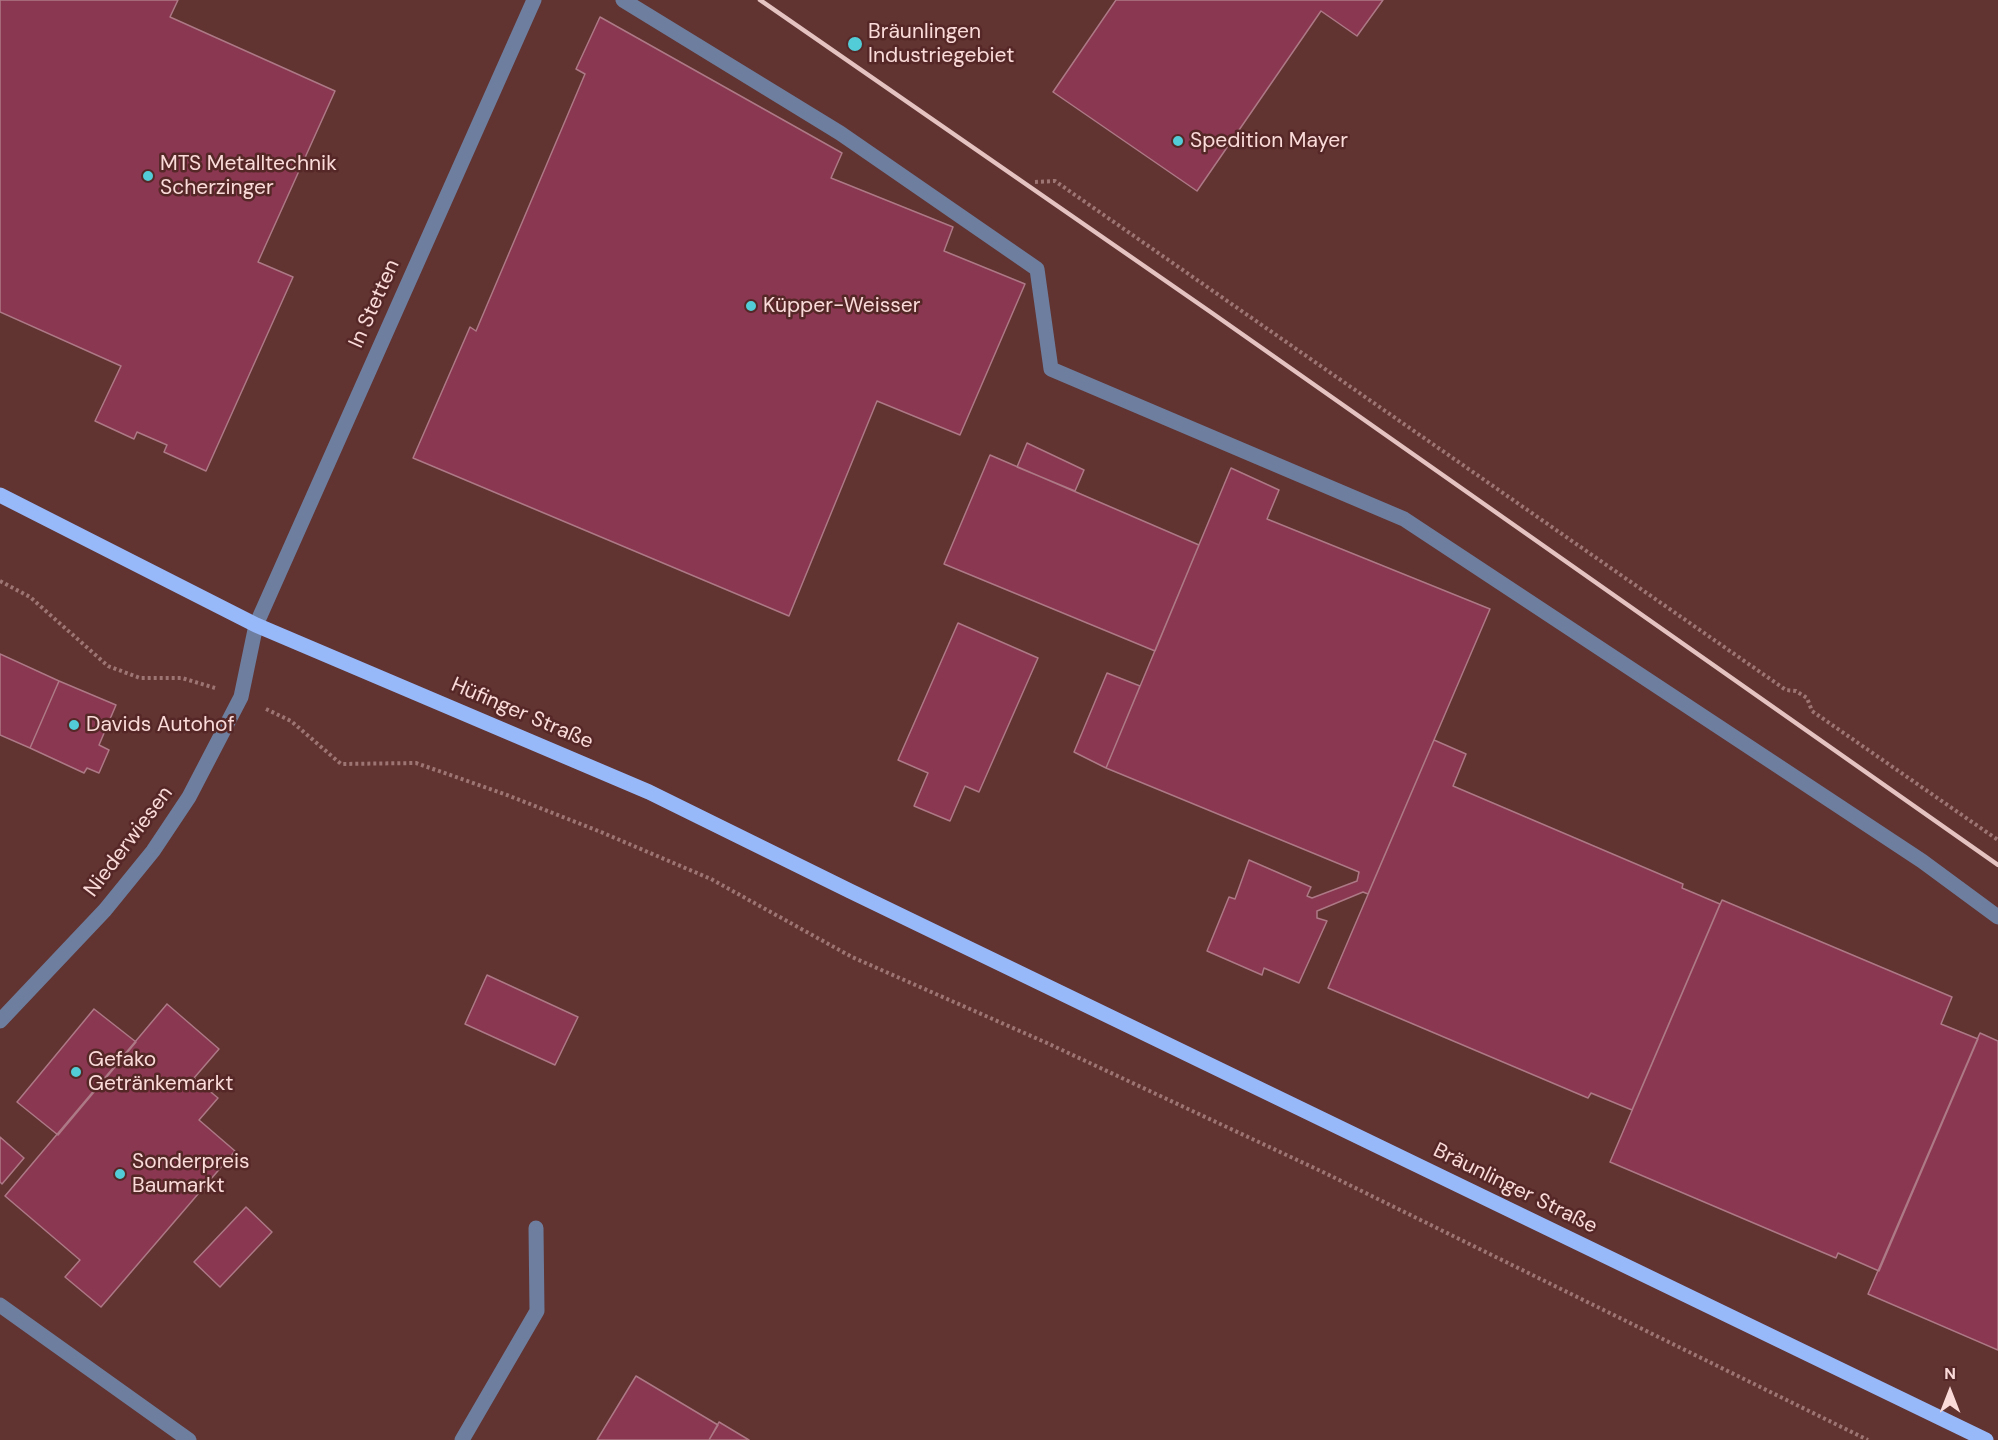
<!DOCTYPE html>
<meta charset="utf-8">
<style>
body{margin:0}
#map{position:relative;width:1998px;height:1440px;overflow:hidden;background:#613331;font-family:"DM Sans",sans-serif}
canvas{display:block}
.north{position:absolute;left:1920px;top:1362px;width:60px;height:60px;-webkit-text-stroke:4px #552827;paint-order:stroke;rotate:0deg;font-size:16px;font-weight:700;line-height:24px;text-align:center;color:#fadbd9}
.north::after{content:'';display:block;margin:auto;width:21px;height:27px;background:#fadbd9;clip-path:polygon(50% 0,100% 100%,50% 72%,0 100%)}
</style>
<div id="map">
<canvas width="1998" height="1440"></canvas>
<div class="north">N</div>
</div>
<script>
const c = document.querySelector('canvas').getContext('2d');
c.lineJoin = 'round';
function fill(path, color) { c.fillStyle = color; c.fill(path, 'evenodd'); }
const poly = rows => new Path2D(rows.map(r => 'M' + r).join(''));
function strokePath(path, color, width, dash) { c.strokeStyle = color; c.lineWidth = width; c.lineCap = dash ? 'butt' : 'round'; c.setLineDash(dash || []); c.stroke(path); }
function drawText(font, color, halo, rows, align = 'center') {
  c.font = font + ' "DM Sans",sans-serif'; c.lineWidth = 5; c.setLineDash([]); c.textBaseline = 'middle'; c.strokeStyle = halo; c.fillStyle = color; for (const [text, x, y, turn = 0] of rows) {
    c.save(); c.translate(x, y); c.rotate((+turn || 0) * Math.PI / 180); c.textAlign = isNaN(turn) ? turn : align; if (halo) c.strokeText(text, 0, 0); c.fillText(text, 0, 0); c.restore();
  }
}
const building = poly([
 [0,0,178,0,170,17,335,91,258,262,293,277,206,471,164,452,167,445,137,432,134,439,95,421,121,366,0,312,0,0],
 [1116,0,1383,0,1357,36,1321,11,1197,191,1053,92,1116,0],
 [600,17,842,153,831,178,953,227,944,251,1025,284,960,435,877,401,789,616,413,458,470,327,476,331,585,74,576,69,600,17],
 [1027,443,1084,470,1075,491,1017,467,1027,443],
 [990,455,1199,545,1155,651,944,564,990,455],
 [1231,468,1279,490,1267,519,1490,609,1368,894,1363,892,1317,911,1317,918,1327,921,1299,983,1264,968,1262,975,1207,951,1229,897,1235,899,1249,860,1311,887,1307,896,1312,898,1357,881,1359,872,1106,768,1231,468],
 [958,623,1038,658,979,792,965,786,950,821,914,806,928,773,898,760,958,623],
 [0,654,59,681,30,748,0,735,0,654],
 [1107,673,1140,686,1106,768,1074,752,1107,673],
 [59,681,116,705,99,745,109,750,99,773,87,768,84,773,30,748,59,681],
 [1434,740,1466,754,1453,786,1683,884,1682,888,1720,904,1632,1110,1591,1093,1588,1098,1328,988,1434,740],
 [1722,900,1952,997,1941,1024,1978,1039,1879,1271,1838,1253,1836,1258,1610,1162,1722,900],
 [487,975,578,1017,555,1065,465,1024,487,975],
 [167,1004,219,1049,194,1078,218,1098,199,1120,235,1151,101,1307,65,1277,80,1260,5,1196,167,1004],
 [94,1009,136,1042,58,1135,17,1102,94,1009],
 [1980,1033,1998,1041,1998,1350,1868,1294,1980,1033],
 [0,1137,24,1158,2,1184,0,1182,0,1137],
 [246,1207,272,1232,220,1287,194,1262,246,1207],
 [636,1376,718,1425,709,1440,597,1440,636,1376],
 [719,1422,749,1440,709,1440,719,1422]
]);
fill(building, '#8a3751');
strokePath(building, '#ad7986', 1.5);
strokePath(poly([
 [1035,182,1055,181,1786,690,1796,691,1807,698,1812,711,1998,840],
 [0,581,30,597,108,666,140,678,182,678,215,688],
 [266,709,291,721,341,764,416,763,507,795,601,832,711,879,852,957,1047,1043,1325,1173,1868,1440]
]), '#9d7573', 4, [3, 3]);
strokePath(poly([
 [623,0,840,133,1037,269,1051,369,1404,519,1922,861,1998,917],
 [0,1021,105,910,153,851,189,797,241,697,256,625,534,0],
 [0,1305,189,1440],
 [462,1440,537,1311,536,1228]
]), '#6e7e9e', 15);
strokePath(poly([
 [0,495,256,625,649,792,850,891,1986,1440]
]), '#97b8f9', 15);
strokePath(poly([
 [760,0,1212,313,1998,865]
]), '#e4c3c1', 4.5);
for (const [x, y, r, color] of [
 [855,44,8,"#52ccd6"],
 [1178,141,6,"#52ccd6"],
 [148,176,6,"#52ccd6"],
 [751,306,6,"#52ccd6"],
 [74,725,6,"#52ccd6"],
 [76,1072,6,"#52ccd6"],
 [120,1174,6,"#52ccd6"]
]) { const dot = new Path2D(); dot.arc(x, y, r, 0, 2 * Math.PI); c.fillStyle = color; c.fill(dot); strokePath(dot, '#552827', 2); }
drawText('21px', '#fadbd9', '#552827', [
 ["Bräunlingen",868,32],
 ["Industriegebiet",868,56],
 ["Spedition Mayer",1190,141],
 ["MTS Metalltechnik",160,164],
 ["Scherzinger",160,188],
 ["Küpper-Weisser",763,306],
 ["Davids Autohof",86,725],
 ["Gefako",88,1060],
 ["Getränkemarkt",88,1084],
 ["Sonderpreis",132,1162],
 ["Baumarkt",132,1186]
], 'left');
drawText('21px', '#fadbd9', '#552827', [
 ["In Stetten",375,304,-66],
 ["Hüfinger Straße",522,714,23],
 ["Niederwiesen",129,842,-53],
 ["Bräunlinger Straße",1515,1189,26]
]);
</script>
